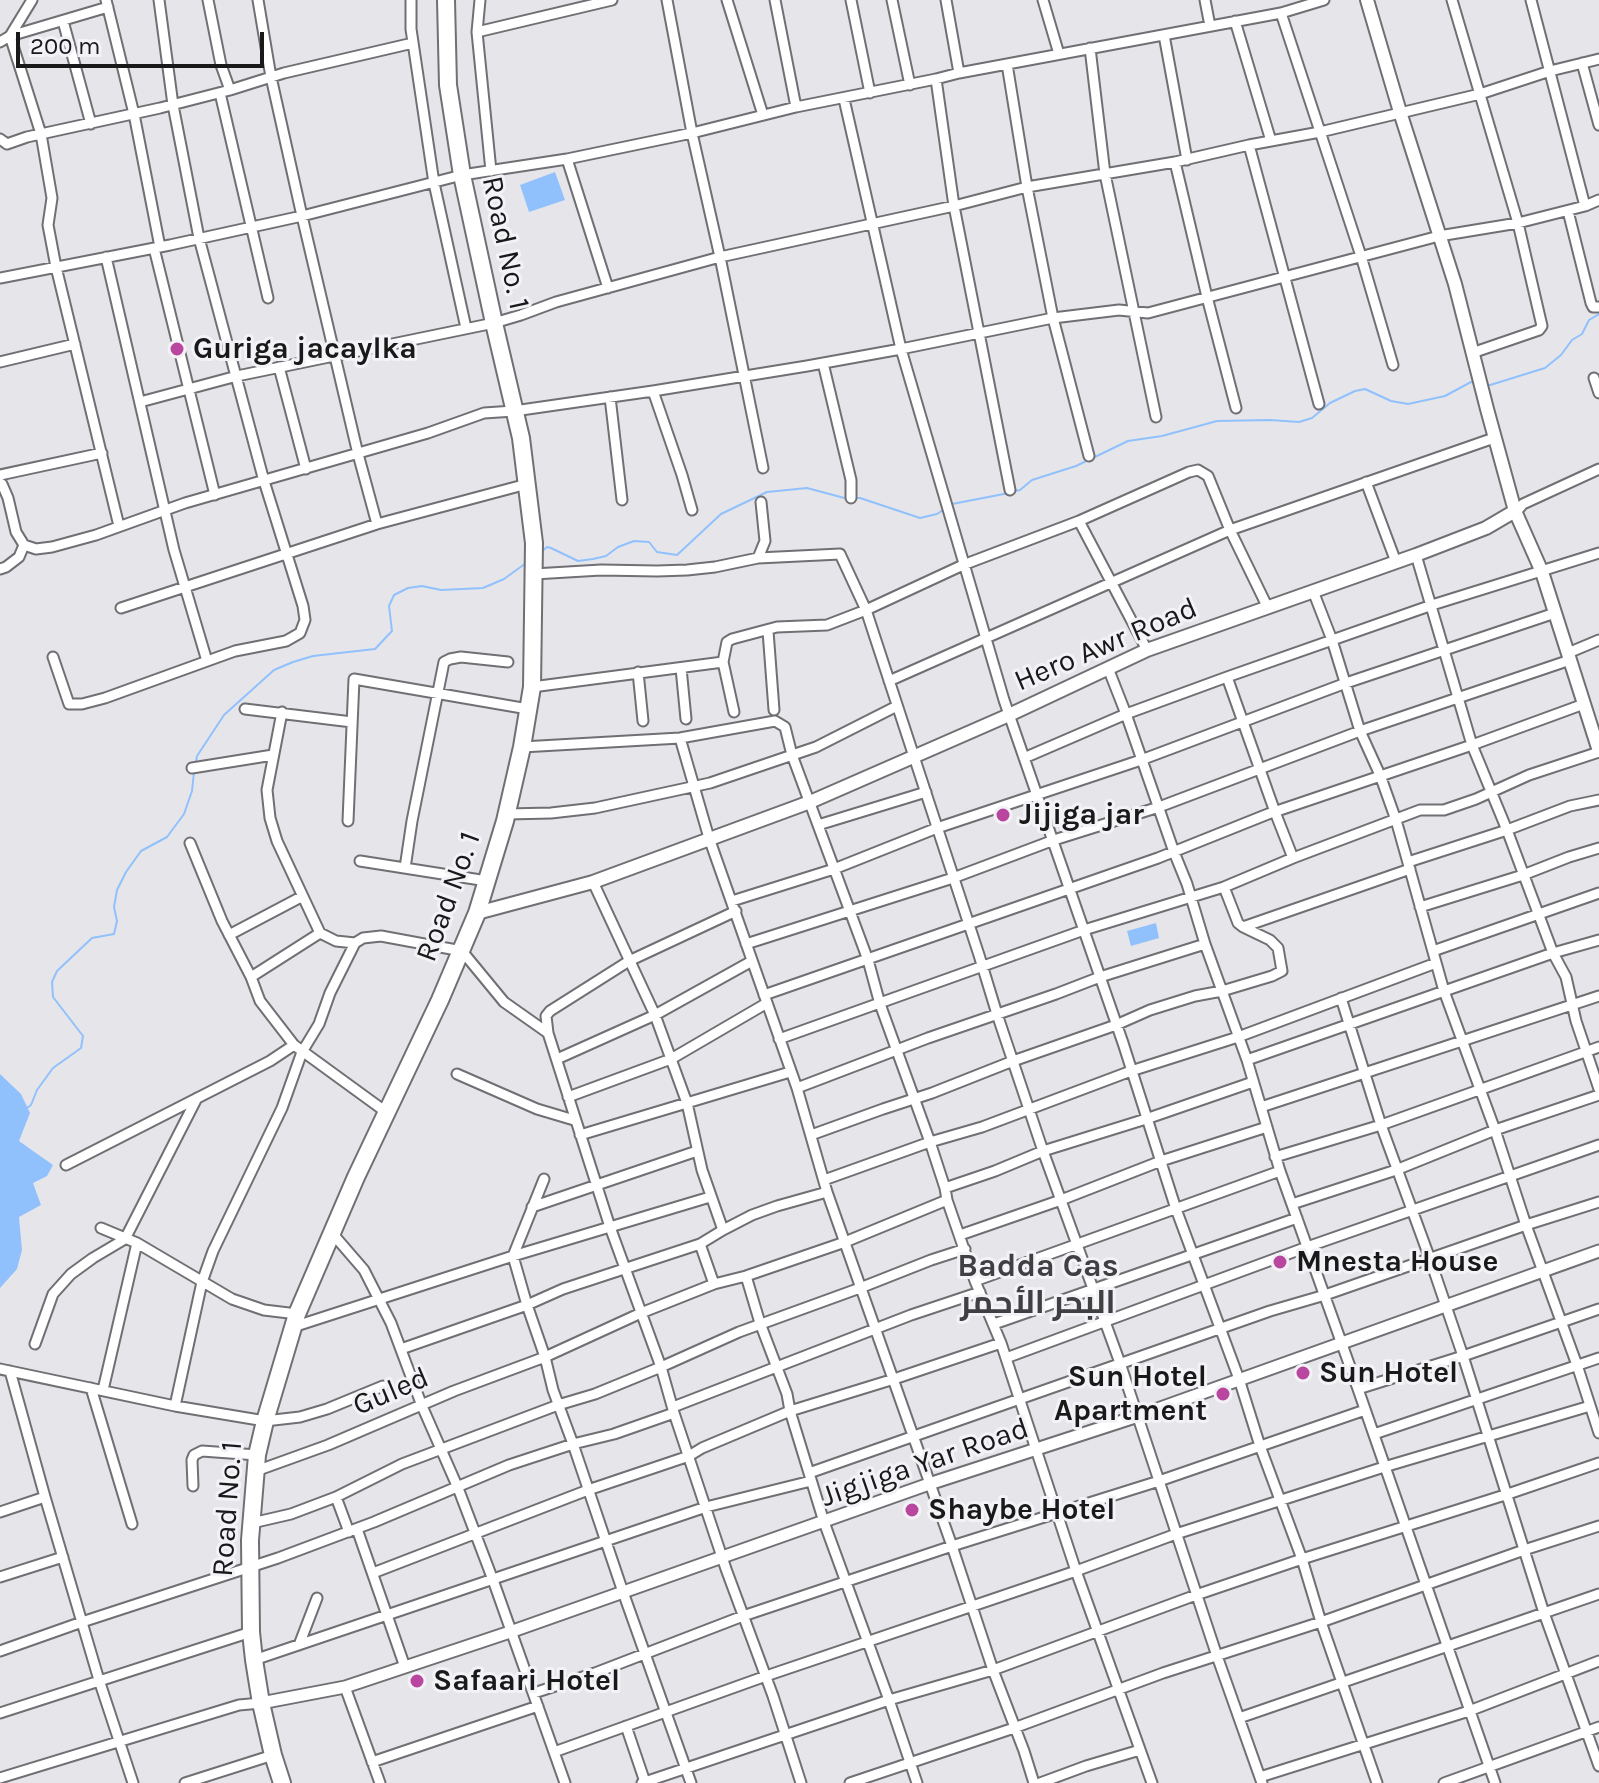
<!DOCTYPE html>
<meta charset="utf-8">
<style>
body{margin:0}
#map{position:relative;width:1599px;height:1783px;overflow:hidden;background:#e6e6ea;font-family:Karla,sans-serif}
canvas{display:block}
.scale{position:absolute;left:16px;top:32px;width:248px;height:36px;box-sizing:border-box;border:4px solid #19191a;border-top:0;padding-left:10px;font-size:24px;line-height:28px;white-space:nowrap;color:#19191a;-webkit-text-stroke:6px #f3f3f7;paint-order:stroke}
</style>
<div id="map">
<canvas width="1599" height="1783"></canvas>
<div class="scale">200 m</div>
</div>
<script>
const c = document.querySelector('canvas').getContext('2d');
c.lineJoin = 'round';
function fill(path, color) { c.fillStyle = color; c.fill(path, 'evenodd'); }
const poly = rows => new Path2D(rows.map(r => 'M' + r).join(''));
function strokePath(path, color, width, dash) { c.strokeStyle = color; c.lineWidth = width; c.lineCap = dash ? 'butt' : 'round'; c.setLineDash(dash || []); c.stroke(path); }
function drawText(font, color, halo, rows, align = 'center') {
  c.font = font + ' Karla,Cairo,sans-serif'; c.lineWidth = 6; c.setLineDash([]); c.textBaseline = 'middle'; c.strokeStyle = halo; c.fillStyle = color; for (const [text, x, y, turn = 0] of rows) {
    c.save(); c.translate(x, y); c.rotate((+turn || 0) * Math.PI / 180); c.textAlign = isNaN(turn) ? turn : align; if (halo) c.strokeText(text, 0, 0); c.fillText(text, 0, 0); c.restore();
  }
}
fill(poly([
 [555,172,565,200,529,212,520,185],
 [1156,923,1159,938,1131,946,1127,931],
 [0,1074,21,1094,30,1113,19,1141,53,1165,47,1176,33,1183,41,1205,19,1217,22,1250,17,1269,0,1288]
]), '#91c1fc');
strokePath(poly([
 [1487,386,1545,368,1561,355,1572,340,1582,334,1589,320,1599,314],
 [1015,491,1020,490,1032,480,1076,466,1128,441,1162,436,1217,421,1270,420,1299,422,1312,418,1330,403,1355,391,1365,389,1391,401,1408,404,1445,396,1471,382,1474,382],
 [855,498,860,498,920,518,937,514,943,510],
 [952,504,1009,493],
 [541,552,547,547,551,548,578,561,593,559,606,556,618,547,634,541,649,542,657,552,677,555,721,514,767,492,807,488,848,499],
 [196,762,197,756,224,715,274,670,293,662,313,656,375,649,392,631,389,606,394,595,408,588,422,586,441,590,483,588,504,579,526,563],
 [27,1108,31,1105,37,1090,53,1068,81,1048,83,1036,53,997,52,982,57,971,92,938,114,934,117,921,114,907,117,890,126,872,141,851,167,837,184,814,192,791,194,772]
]), '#91c1fc', 2);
const minor = poly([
 [106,0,134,114,160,247],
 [208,0,221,65,230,90],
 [258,0,271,77,302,216,358,454,377,524],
 [411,0,411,29,434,183,466,328],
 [480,0,477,32,491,171],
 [667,0,692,133,720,257,763,468],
 [727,0,763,115],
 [775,0,796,107],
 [851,0,870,93],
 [892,0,910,85],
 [946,0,959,73],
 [1043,0,1059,54],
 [1205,0,1210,26],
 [1452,0,1518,223,1542,326,1539,330,1472,353],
 [1531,0,1585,206],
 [108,7,10,36,41,134,52,198,48,225,56,267,119,526],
 [1281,13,1361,256,1393,365],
 [63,21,91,124],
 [1235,21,1271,141],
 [477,32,612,0],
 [1164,35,1187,160],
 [0,42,10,36,32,0],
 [1090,48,1105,174,1156,417],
 [1582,63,1599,125],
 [1007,64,1027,187,1053,318,1089,456],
 [936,79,954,206,1010,490],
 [220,93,268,298],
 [844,99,901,349,1004,700,1123,1043,1176,1209,1239,1379,1260,1446,1302,1559,1321,1622,1377,1783],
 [0,139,7,144,27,137,160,108,230,90,284,73,413,43],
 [1249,145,1319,404],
 [567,159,608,288],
 [1175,162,1207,297,1236,408],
 [1568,211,1591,303,1593,307,1599,307],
 [154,248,215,495],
 [106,257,174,550,207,661],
 [0,278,170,245,302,216,462,175,567,159,692,133,796,107,936,79,959,73,1281,13,1324,0],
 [0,362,75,344],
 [823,363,851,480,851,498],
 [279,367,306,469],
 [1594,378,1599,393],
 [653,391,682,475,692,510],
 [610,397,622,500],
 [140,402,237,376,494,323,521,315,556,302,720,257,954,206,1027,187,1175,162,1249,145,1320,132,1480,94,1550,71,1599,59],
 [0,475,102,453],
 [1366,482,1396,562],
 [0,483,2,484,8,498,16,532,24,545,36,549,52,547,96,535,185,503,428,433,484,413,514,411,653,391,807,366,901,349,1053,318,1119,310,1148,313,1439,236,1518,223,1585,206,1599,200],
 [1516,512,1523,504,1599,469],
 [1079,521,1147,650],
 [1416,555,1472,745,1507,830,1553,953,1566,977,1576,1021,1599,1089],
 [758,558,840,554,866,610,979,955,997,1014,1043,1151,1120,1363,1217,1656,1262,1783],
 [0,569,6,567,19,557,24,545],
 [534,574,601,570,657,571,687,570,715,567,758,558,765,541,761,502],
 [1313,591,1332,640,1360,731,1380,775,1396,820,1444,991,1495,1130,1526,1225,1577,1365,1599,1433],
 [121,608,377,524,527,484],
 [768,631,774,710],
 [1568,653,1599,640],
 [53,657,69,704,82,704,105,698,235,651,286,641,300,633,305,620,303,606,264,481,199,238,173,105,159,0],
 [681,668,686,719],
 [1108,668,1126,714,1174,852,1187,884,1205,944,1247,1060,1280,1171,1358,1389,1495,1783],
 [638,672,643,721],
 [1227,677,1275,812,1293,858],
 [889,681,1230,530,1494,438],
 [532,687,723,662],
 [245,709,352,722],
 [282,712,267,790,270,818,277,841,320,933,336,941,355,943],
 [734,712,723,662,727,642,732,639,777,627,827,625,866,610,963,565,1079,521,1189,472,1198,470,1208,476,1230,530,1267,606],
 [680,738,709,838,797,1088,827,1192,952,1546,993,1670,1024,1751,1034,1783],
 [522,747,680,738,775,721,785,727,792,755,868,960,880,1004,930,1142,945,1188,947,1200,975,1281,1001,1343,1076,1571,1152,1783],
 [1024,758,1126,714,1227,677,1432,605,1599,553],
 [192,768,273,755],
 [507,814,551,813,595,808,710,783,816,747,897,706],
 [348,821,354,679,528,709],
 [818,825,926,792],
 [190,843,222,921,251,977,260,1001,294,1045,386,1112],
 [360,861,487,881],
 [1408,862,1507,830,1570,806,1599,800],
 [405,868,412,821,444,662,450,659,461,657,508,662],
 [593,882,655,1015,687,1103,702,1170,723,1230,752,1215,777,1206,827,1192],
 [732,901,834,869,937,828,1141,760,1346,683,1555,613],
 [1420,907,1523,875,1569,857,1599,848],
 [736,911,629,961,550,1011,546,1016,548,1033,610,1227,661,1367,674,1413,726,1569,773,1696,801,1783],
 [1243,927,1410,869],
 [229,935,301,897],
 [746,944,953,878,1054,840,1159,807,1360,731,1570,660],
 [1433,951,1599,893],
 [251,977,320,933],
 [764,995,1158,858,1268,814,1472,745,1584,704],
 [1341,998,1381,1125,1430,1259,1463,1356,1544,1613,1599,1766],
 [779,1039,1084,930,1224,887,1293,858,1420,810,1444,810,1476,799,1529,775,1599,752],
 [557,1059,655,1015,752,961],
 [1247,1060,1553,953,1599,940],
 [457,1074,537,1109,574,1120],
 [797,1088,928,1038,1056,994,1100,977,1205,944],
 [568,1097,671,1059,767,1003],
 [1261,1107,1599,996],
 [580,1135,790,1072],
 [811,1135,883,1109,932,1093,1013,1061,1116,1025,1150,1010,1195,996,1222,991,1272,976,1282,971,1278,948,1270,940,1243,927,1238,923,1224,887],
 [1275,1157,1381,1125,1599,1047],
 [66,1165,270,1061,294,1045],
 [824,1180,930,1142,982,1127,1131,1071,1238,1037,1436,963],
 [945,1188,995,1171,1043,1151,1146,1119,1253,1082],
 [1292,1204,1396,1170,1495,1130,1599,1095],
 [532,1207,697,1151],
 [101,1228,137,1243,232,1299,264,1310,297,1314],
 [332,1233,364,1270,391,1323,422,1406,458,1488,493,1580,565,1783],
 [960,1235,1061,1200,1161,1161,1267,1127],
 [700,1244,714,1284],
 [746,1276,760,1323,787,1394,790,1411,824,1522,889,1700,917,1783],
 [975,1281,1280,1171],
 [994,1324,1297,1218],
 [293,1327,513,1256,710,1197],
 [35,1344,53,1294,71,1274,93,1258,125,1239,197,1098],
 [401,1349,527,1305,513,1256,544,1179],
 [1006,1358,1307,1247,1599,1145],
 [0,1369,175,1406,265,1421,300,1417,327,1409,383,1386],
 [10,1371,45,1497,99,1680,133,1783],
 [91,1388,132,1524],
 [1358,1389,1463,1356,1599,1309],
 [103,1390,137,1243],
 [175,1406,202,1282,213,1251,282,1108,302,1052,319,1024,330,993,355,943,363,938,381,936,462,951,504,1002,548,1033],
 [673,1407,911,1315,980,1292],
 [1374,1434,1599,1358],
 [256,1471,328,1445,454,1391,545,1357,641,1313,714,1284,746,1276,845,1242,947,1200],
 [809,1473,1270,1311,1325,1295,1526,1225,1599,1202],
 [193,1486,192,1460,194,1455,202,1451,257,1455],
 [336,1497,349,1532],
 [0,1512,45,1497],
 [252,1523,291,1514,336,1497,402,1464,558,1405,595,1394,661,1367,739,1332,860,1288,931,1260,965,1249],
 [357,1529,405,1667],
 [373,1573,588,1490,689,1456,702,1448,790,1411,894,1379,1001,1343],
 [0,1577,63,1557],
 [299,1645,317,1598],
 [0,1651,82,1622,278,1558,374,1522,509,1465,573,1444,614,1434,674,1413],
 [254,1660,706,1507,811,1481],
 [345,1687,380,1783],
 [534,1693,595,1673,743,1616,952,1546,1159,1481,1365,1410],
 [0,1713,251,1632],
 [1239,1718,1599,1594],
 [626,1726,645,1782],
 [554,1752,766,1676,1076,1571,1176,1534,1384,1467,1590,1406],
 [372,1762,538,1706],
 [1260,1777,1469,1711,1599,1661],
 [0,1778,239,1705,261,1703],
 [185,1783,273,1755],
 [642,1783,889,1700,993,1670,1196,1595,1302,1559,1508,1494,1599,1463],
 [691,1783,623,1592,573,1444,553,1390,545,1357,527,1305,563,1289,700,1244,723,1230],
 [850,1783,1014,1728,1163,1673,1321,1622,1524,1550,1599,1526],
 [1040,1783,1086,1766,1140,1750],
 [1444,1783,1599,1727]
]);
const tertiary = poly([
 [261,1703,345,1687,510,1632,929,1484,1138,1416,1599,1251]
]);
const secondary = poly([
 [1367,0,1400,112,1455,284,1487,409,1515,511,1542,572,1599,751],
 [477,913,593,882,810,802,1009,715,1147,650,1416,555,1486,528,1515,511]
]);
const trunk = poly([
 [282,1783,273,1755,261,1703,254,1660,251,1632,250,1540,257,1455,265,1421,297,1314,356,1177,440,1000,477,913,505,821,522,747,532,687,534,543,521,438,494,323,462,175,448,85,446,0]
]);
strokePath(minor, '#707074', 13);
strokePath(tertiary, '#707074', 15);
strokePath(secondary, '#707074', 16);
strokePath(trunk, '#707074', 20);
strokePath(minor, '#fff', 9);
strokePath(tertiary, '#fff', 11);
strokePath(secondary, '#fff', 12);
strokePath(trunk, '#fff', 16);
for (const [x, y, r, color] of [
 [177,349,8,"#b9469f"],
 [1003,815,8,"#b9469f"],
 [1280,1262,8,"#b9469f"],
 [1303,1373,8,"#b9469f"],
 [1223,1394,8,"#b9469f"],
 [912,1510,8,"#b9469f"],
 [417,1681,8,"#b9469f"]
]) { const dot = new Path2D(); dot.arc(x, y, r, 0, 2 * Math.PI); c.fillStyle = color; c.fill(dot); strokePath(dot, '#f3f3f7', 3); }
drawText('30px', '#19191a', '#f3f3f7', [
 ["Road No. 1",505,243,78],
 ["Hero Awr Road",1106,645,-23],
 ["Road No. 1",449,897,-70],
 ["Guled",391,1392,-23],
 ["Jigjiga Yar Road",925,1463,-19],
 ["Road No. 1",228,1509,-86]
]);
drawText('bold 30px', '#19191a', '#f3f3f7', [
 ["Guriga jacaylka",193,349],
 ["Jijiga jar",1019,815],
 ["Mnesta House",1296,1262],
 ["Sun Hotel",1319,1373],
 ["Sun Hotel",1207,1377,"right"],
 ["Apartment",1207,1411,"right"],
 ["Shaybe Hotel",928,1510],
 ["Safaari Hotel",433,1681]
], 'left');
drawText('bold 32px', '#404043', '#f3f3f7', [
 ["Badda Cas",1038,1267],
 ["البحر الأحمر",1038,1304]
]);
</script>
